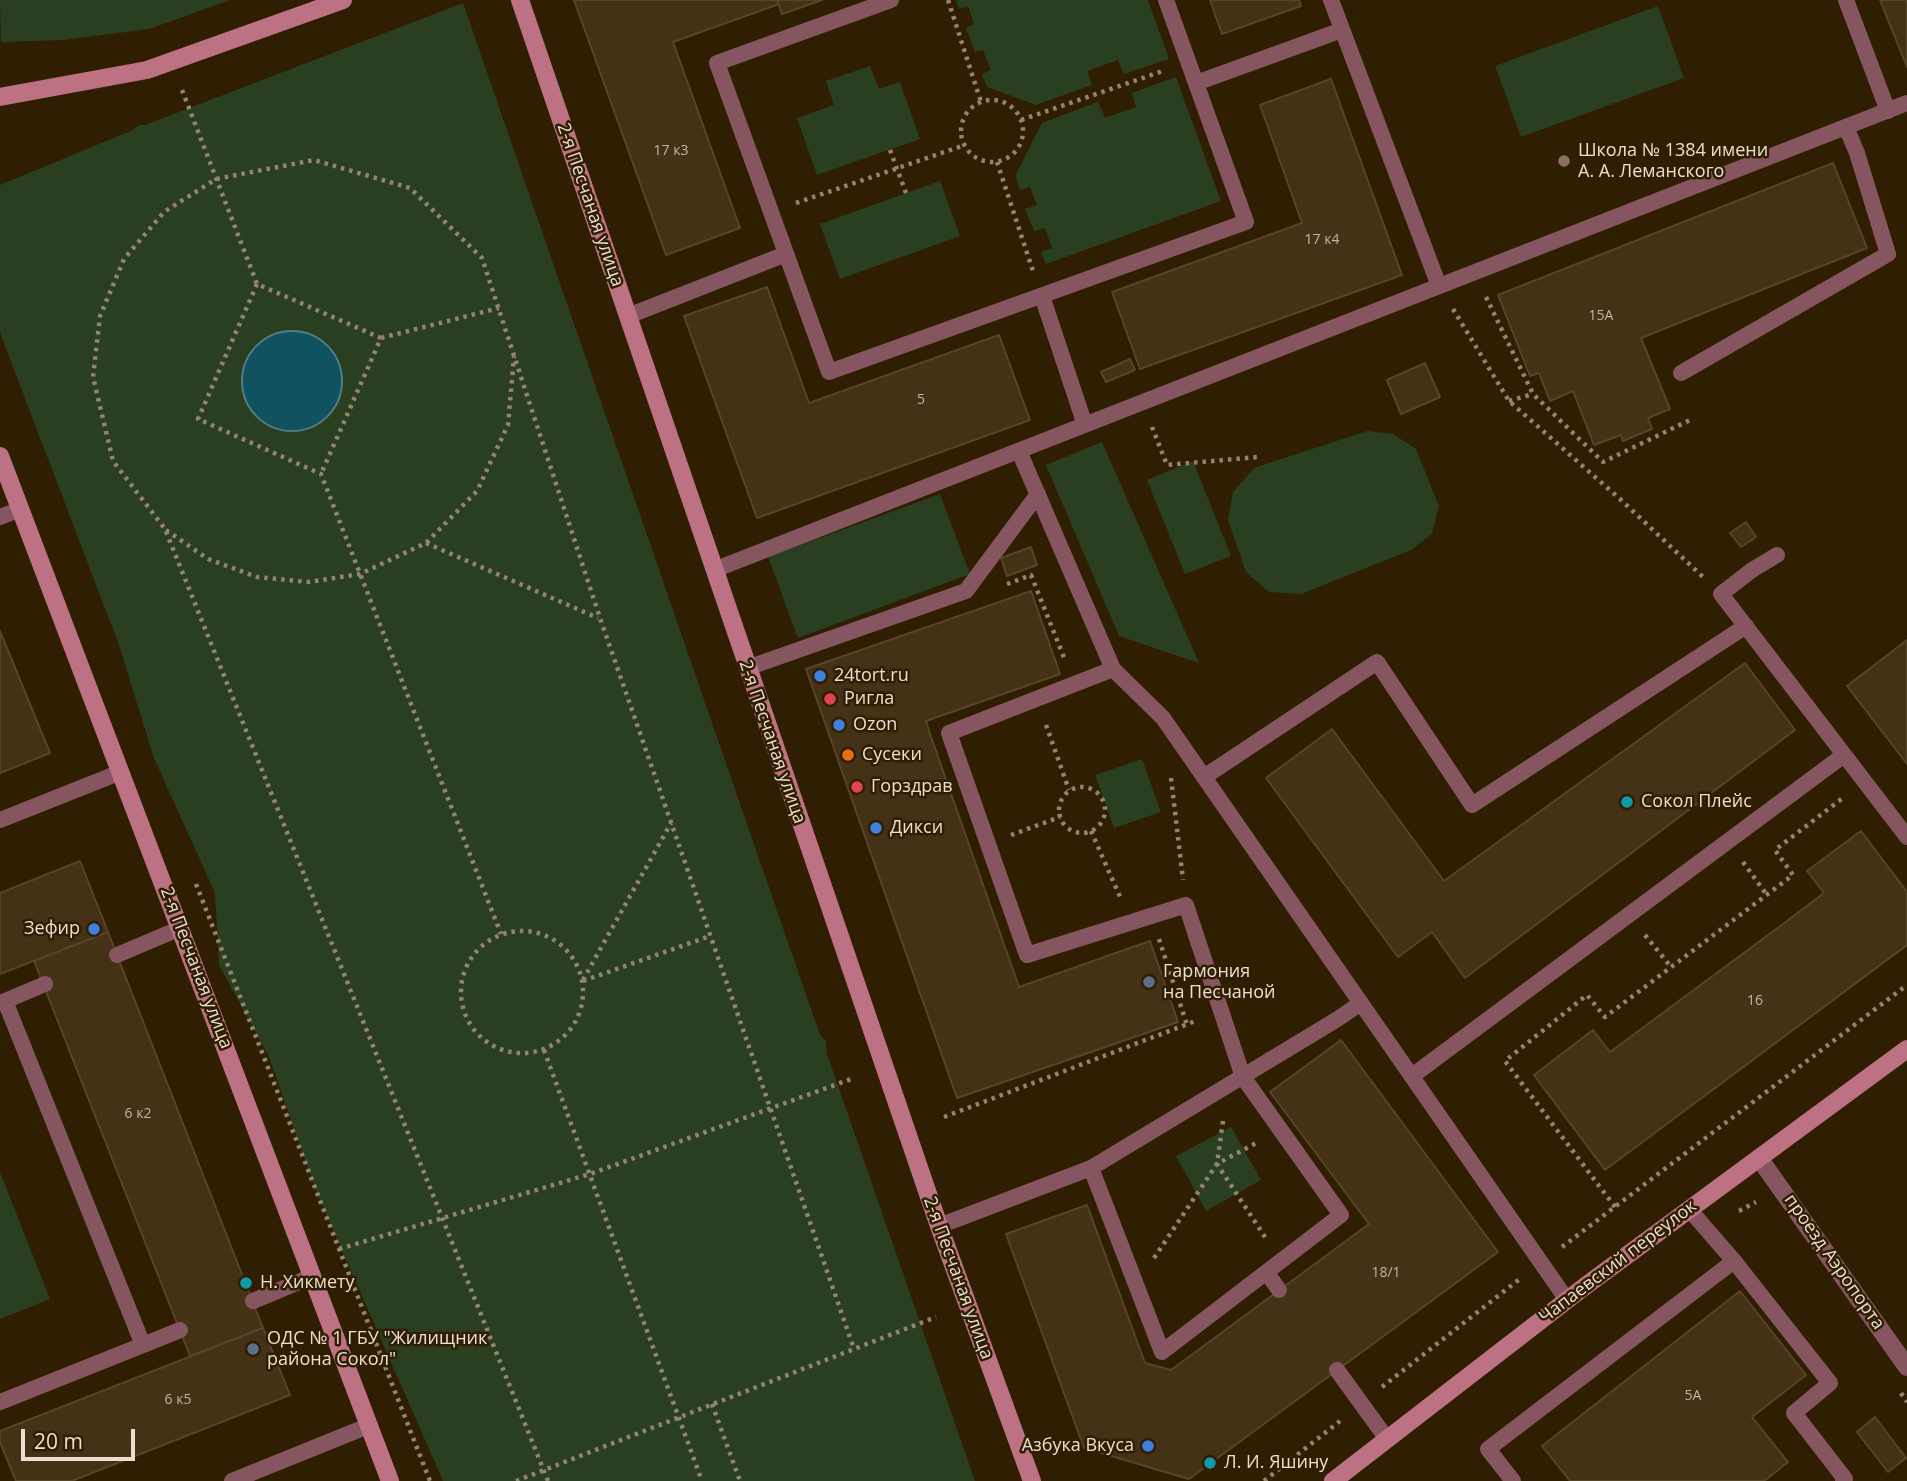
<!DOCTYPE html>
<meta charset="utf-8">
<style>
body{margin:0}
#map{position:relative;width:1907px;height:1481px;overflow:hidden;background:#301e03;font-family:"Open Sans",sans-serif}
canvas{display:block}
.scale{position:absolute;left:21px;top:1429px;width:114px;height:32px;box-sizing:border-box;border:4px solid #ecdfd0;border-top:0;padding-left:9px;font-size:21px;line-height:24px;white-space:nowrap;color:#ecdfd0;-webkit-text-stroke:5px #301e03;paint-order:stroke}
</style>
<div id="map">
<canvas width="1907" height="1481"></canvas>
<div class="scale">20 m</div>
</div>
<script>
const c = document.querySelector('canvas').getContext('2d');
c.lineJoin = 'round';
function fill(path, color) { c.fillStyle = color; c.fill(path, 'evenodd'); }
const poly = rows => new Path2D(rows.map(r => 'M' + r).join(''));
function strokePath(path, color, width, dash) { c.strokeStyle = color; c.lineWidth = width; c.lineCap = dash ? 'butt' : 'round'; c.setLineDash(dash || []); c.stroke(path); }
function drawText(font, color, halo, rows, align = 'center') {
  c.font = font + ' "Open Sans",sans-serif'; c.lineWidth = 5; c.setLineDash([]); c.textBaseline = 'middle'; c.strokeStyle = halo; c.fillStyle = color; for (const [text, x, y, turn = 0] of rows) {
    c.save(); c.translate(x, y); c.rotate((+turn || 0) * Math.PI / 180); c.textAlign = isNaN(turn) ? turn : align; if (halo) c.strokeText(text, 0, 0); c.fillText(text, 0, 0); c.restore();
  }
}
fill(poly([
 [0,0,230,0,149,29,63,40,1,42],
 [956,0,1148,0,1169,59,1124,74,1118,60,1087,71,1092,85,1036,105,987,87,982,74,991,70,983,50,975,52,966,28,974,24,968,6,959,9],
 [463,3,820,1035,826,1041,827,1054,975,1481,443,1481,316,1191,269,1057,219,965,215,893,154,758,119,645,2,338,0,331,0,185,133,130,139,125,145,125],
 [1658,6,1684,78,1521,137,1495,66],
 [870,66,879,89,900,82,920,139,817,175,797,118,834,105,826,81],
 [1176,77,1221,201,1046,264,1041,252,1052,248,1045,228,1034,231,1025,209,1037,205,1030,187,1020,190,1015,176,1042,123,1098,102,1105,118,1136,107,1132,93],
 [940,181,960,236,840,279,820,224],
 [1367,431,1393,434,1416,449,1439,506,1432,534,1411,550,1301,594,1269,592,1246,572,1228,520,1233,492,1254,468],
 [1102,442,1199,663,1119,636,1046,465],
 [1193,461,1231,556,1185,574,1147,480],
 [940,494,970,574,798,638,768,557],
 [1142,759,1161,812,1114,828,1095,775],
 [1231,1127,1261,1180,1206,1211,1176,1156],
 [0,1172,50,1299,0,1319]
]), '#2a3f1f');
const water = poly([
 '242 381a50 50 0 1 1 100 0a50 50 0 1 1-100 0Z'
]);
fill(water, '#115260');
strokePath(water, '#537c82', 2);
const building = poly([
 [574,0,777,0,779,4,673,42,740,228,666,255,574,0],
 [777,0,822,0,782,14,777,0],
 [1210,0,1299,0,1301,6,1222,34,1210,0],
 [1880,0,1907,0,1907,67,1880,0],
 [1331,79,1402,275,1140,369,1112,292,1302,223,1260,105,1331,79],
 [1833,163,1867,248,1641,338,1670,409,1648,418,1652,429,1623,441,1621,435,1594,445,1573,391,1550,401,1539,373,1530,376,1498,295,1833,163],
 [767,287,809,403,999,335,1030,420,757,518,684,316,767,287],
 [1130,359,1135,370,1106,382,1101,372,1130,359],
 [1425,363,1440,397,1401,414,1387,380,1425,363],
 [1746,522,1756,537,1741,547,1730,533,1746,522],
 [1031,547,1037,565,1007,576,1001,558,1031,547],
 [1031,591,1060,674,926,721,930,734,1019,987,1150,941,1178,1022,957,1098,806,669,1031,591],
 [0,631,50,753,0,773,0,631],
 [1907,640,1907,764,1847,686,1907,640],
 [1745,663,1795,730,1465,978,1432,932,1398,957,1266,778,1332,729,1444,881,1745,663],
 [1861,831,1907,892,1907,945,1605,1170,1534,1075,1593,1030,1610,1052,1787,921,1824,893,1807,871,1861,831],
 [80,861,108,932,0,974,0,893,80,861],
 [108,932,263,1328,190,1356,34,961,108,932],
 [1341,1040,1498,1252,1189,1479,1084,1448,1006,1234,1087,1205,1145,1363,1171,1370,1369,1224,1270,1092,1341,1040],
 [1740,1291,1806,1375,1752,1417,1788,1462,1764,1481,1570,1481,1542,1446,1740,1291],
 [263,1328,290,1395,72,1481,16,1481,0,1442,0,1431,263,1328],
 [1875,1417,1906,1458,1888,1472,1857,1432,1875,1417]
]);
fill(building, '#443116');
strokePath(building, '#584429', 2);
strokePath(poly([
 [948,0,981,102],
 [182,90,257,284,381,338,321,474],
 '961 131a31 31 0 1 1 62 0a31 31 0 1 1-62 0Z',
 [1021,120,1163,71],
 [890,150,906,193],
 [997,162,1033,271],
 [796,203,965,145],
 [257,284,198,419,321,474,501,934],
 [1486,297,1533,394,1603,462,1692,419],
 [1453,309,1509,401,1620,499,1703,577],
 [381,338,499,308],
 [1509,401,1533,394],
 [1152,427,1167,465,1258,457],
 [166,530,208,559,257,577,309,582,360,574,426,543,477,491,508,425,514,356],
 [426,543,598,618],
 [1007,584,1031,575,1065,660],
 [1046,725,1069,790],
 [1171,778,1183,880],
 '1059 810a23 23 0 1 1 46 0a23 23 0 1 1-46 0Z',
 [1091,831,1121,899],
 [1011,835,1060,817],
 [1743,862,1767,895],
 [196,884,430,1481],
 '461 992a61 61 0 1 1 122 0a61 61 0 1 1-122 0Z',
 [1645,935,1671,967],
 [1159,939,1187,1025],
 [583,980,671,823],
 [583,981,710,936],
 [544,1050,702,1481],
 [944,1117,1198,1020],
 [1223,1121,1217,1164,1267,1240],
 [1615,1207,1505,1061,1587,995,1605,1017,1793,875,1775,850,1844,797],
 [1739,1211,1756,1202],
 [1562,1247,1907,985],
 [339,1249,590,1174,854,1078],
 [1154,1258,1217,1164,1258,1142],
 [1382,1387,1521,1278],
 [1901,1393,1907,1402],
 [712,1404,740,1481],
 [516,1481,936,1317],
 [548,1481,165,529,113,461,93,377,100,316,124,259,164,212,216,179,314,160,410,188,482,258,600,618,854,1349],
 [1264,1481,1340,1421]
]), '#93836f', 4.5, [3.5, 5]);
strokePath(poly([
 [891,0,717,63,829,372,1246,222,1166,0],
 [1331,0,1439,286],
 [1846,0,1888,111],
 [1196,83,1342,30],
 [1042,296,1085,425],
 [628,316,786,254],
 [1681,373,1888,254,1857,153,1846,127],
 [1019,451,1113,669,1163,718,1567,1300],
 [0,517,20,509],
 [1777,555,1752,570,1721,594,1907,837],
 [714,570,1907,103],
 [747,668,966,591,1038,494],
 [1204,777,1377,662,1472,805,1746,626],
 [0,820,121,772],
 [117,955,181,928],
 [5,1001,45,984],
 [0,1003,5,1001,143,1345,0,1402],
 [1412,1076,1844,755],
 [1091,1168,1162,1352,1341,1215,1243,1077,1186,905,1027,955,949,733,1113,669],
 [1689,1209,1734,1261,1830,1383,1794,1413,1845,1479,1843,1481],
 [939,1226,1091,1168,1336,1020,1361,1003],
 [1267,1273,1279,1290],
 [253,1301,313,1276],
 [143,1345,180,1330],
 [1337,1370,1387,1439],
 [232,1481,368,1426],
 [1513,1481,1488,1449,1734,1261]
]), '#855660', 16);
strokePath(poly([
 [1759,1158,1907,1367]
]), '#855660', 18);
strokePath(poly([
 [520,0,939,1226,1032,1481],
 [0,97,147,70,343,0],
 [0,456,390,1481],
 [1333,1481,1584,1287,1907,1049]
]), '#bd7283', 18);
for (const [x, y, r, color] of [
 [1564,161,7,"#8d6e63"],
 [820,676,7,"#3f7fe0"],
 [830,699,7,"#e0444e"],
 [839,725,7,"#3f7fe0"],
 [848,755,7,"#e8710a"],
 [857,787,7,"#e0444e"],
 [1627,802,7,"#0f9aa8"],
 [876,828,7,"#3f7fe0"],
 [94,929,7,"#3f7fe0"],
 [1149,982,7,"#5c6f8a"],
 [246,1283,7,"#0f9aa8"],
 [253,1349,7,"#5c6f8a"],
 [1148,1446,7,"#3f7fe0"],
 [1210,1463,7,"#0f9aa8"]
]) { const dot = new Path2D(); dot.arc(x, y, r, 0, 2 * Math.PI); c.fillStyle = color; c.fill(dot); strokePath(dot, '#301e03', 2.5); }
drawText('14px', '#c2b4a2', null, [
 ["17 к3",671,151],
 ["17 к4",1322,240],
 ["15А",1601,316],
 ["5",921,400],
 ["16",1755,1001],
 ["6 к2",138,1114],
 ["18/1",1386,1273],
 ["5А",1693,1396],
 ["6 к5",178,1400]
]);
drawText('18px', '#ecdfd0', '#301e03', [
 ["Школа № 1384 имени",1578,151],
 ["А. А. Леманского",1578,172],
 ["24tort.ru",834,676],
 ["Ригла",844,699],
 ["Ozon",853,725],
 ["Сусеки",862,755],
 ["Горздрав",871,787],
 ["Сокол Плейс",1641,802],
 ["Дикси",890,828],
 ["Зефир",80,929,"right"],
 ["Гармония",1163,972],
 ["на Песчаной",1163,993],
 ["Н. Хикмету",260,1283],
 ["ОДС № 1 ГБУ \"Жилищник",267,1339],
 ["района Сокол\"",267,1360],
 ["Азбука Вкуса",1134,1446,"right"],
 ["Л. И. Яшину",1224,1463]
], 'left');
drawText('18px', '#ecdfd0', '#301e03', [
 ["2-я Песчаная улица",590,205,71],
 ["2-я Песчаная улица",772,742,71],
 ["2-я Песчаная улица",196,968,69],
 ["Чапаевский переулок",1618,1262,-37],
 ["проезд Аэропорта",1834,1262,55],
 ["2-я Песчаная улица",958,1278,70]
]);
</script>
